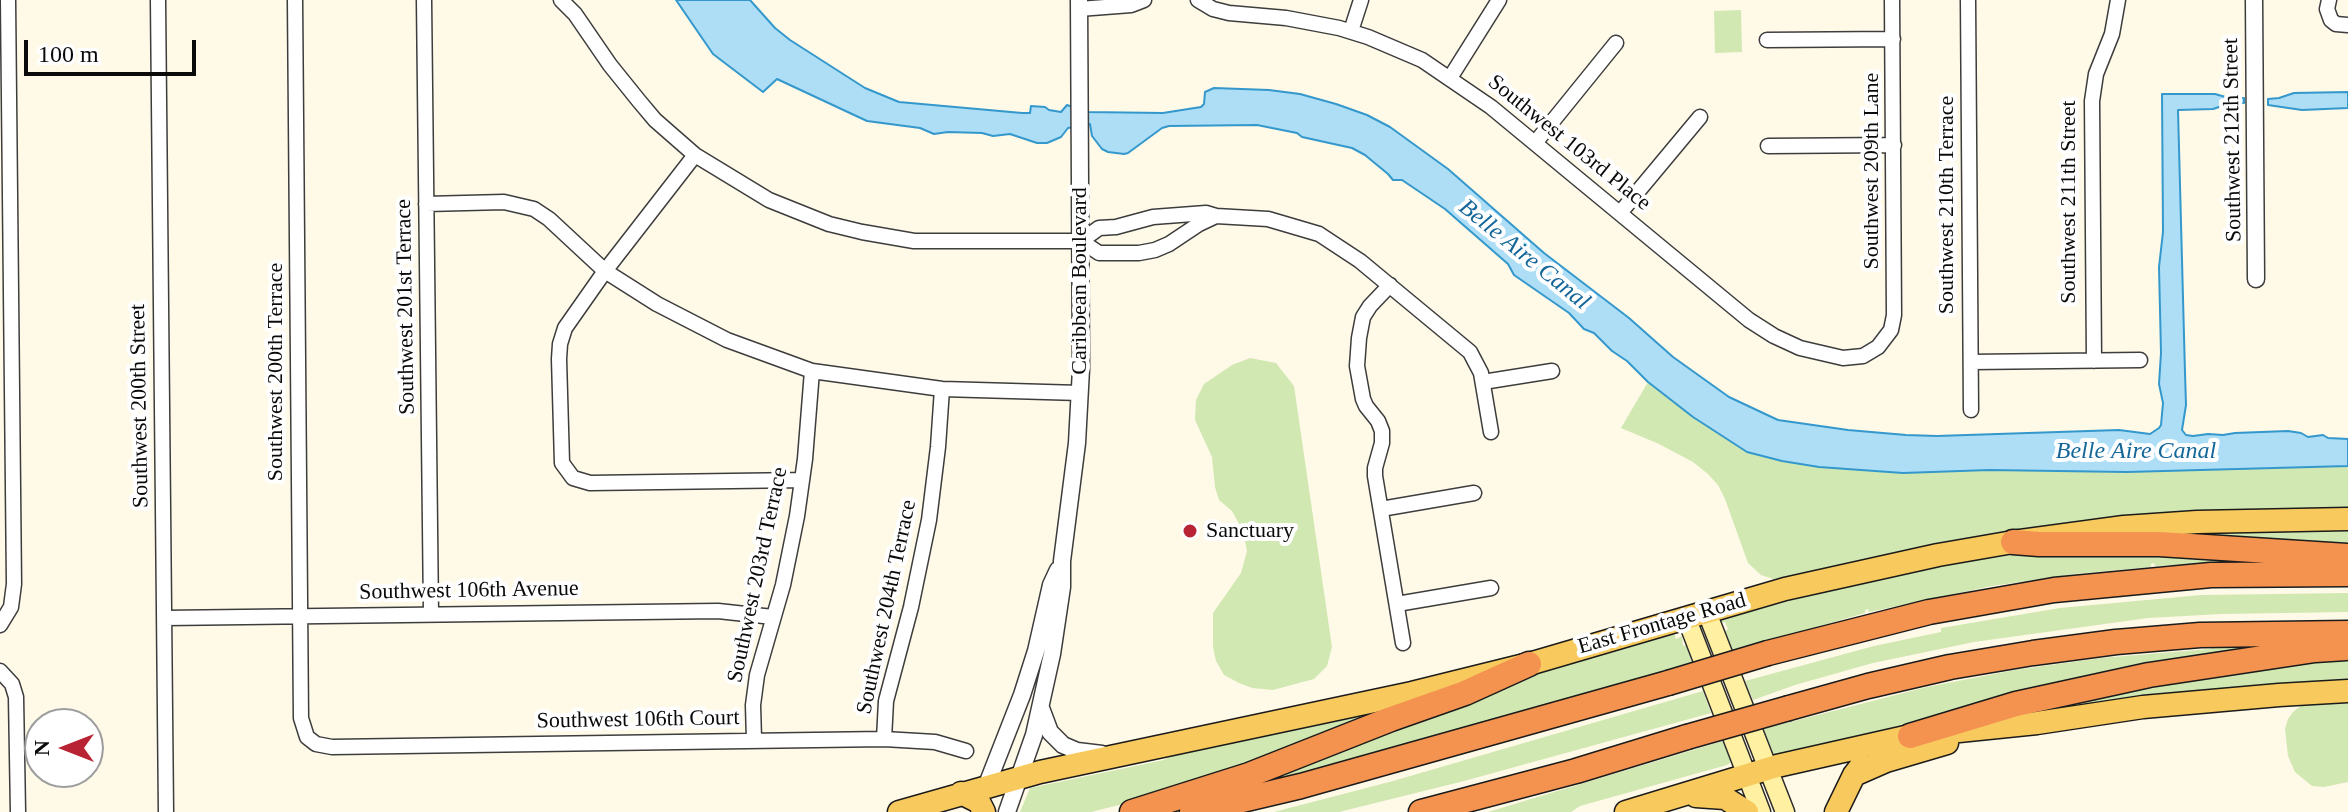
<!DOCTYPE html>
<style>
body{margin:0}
#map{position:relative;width:2348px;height:812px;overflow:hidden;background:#fff9e7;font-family:Georgia,serif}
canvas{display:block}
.north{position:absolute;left:24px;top:708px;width:80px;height:80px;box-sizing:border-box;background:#fff;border:2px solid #9d9d9d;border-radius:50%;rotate:270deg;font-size:22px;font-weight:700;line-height:32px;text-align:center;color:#0a0a0a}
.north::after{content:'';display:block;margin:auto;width:28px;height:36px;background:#b82433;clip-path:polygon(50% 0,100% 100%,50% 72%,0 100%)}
.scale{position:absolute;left:24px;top:40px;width:172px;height:36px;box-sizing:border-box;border:4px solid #0a0a0a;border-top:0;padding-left:10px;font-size:24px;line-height:28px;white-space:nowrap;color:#0a0a0a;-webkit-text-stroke:6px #fff;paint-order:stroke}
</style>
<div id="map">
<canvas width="2348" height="812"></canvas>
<div class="north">N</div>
<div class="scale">100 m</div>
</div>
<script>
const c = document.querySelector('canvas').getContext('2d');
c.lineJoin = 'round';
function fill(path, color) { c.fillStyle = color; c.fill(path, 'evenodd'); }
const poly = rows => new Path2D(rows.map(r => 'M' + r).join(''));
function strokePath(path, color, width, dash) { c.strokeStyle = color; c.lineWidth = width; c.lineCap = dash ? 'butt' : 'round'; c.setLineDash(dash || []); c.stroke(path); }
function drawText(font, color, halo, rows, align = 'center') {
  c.font = font + ' Georgia,serif'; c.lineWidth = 8; c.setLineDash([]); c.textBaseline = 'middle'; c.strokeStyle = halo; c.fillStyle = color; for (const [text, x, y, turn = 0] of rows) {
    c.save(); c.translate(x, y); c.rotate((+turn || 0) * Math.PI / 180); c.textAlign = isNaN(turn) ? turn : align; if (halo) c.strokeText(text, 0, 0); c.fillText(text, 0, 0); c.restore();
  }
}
fill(poly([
 [1741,10,1742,52,1715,53,1714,11],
 [1250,358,1276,363,1294,386,1332,647,1327,666,1314,679,1273,690,1252,688,1239,683,1224,675,1216,661,1213,647,1213,613,1241,573,1247,551,1243,531,1232,511,1219,500,1215,487,1212,457,1195,420,1196,400,1204,384,1232,365],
 [1648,382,1693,417,1747,452,1782,461,1819,467,1903,473,1989,470,2127,472,2348,466,2348,512,1773,579,1761,575,1748,563,1725,499,1718,485,1708,474,1693,462,1659,444,1621,428],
 [2348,524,2348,550,2109,536],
 [2031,552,2314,559,2155,566,2154,563,2151,564,2151,567,2075,574,1992,586,1869,612,1868,609,1865,610,1865,613,1733,651,1725,631,1728,629,1725,622,1722,623,1721,619,1868,580,1939,566],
 [2348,593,2348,612,2221,614,2148,618,1974,642,1873,663,1795,685,1753,700,1745,681,1874,646,1941,632,1941,628,2060,608,2201,595],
 [1674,633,1676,639,1682,636,1683,646,1686,645,1692,663,1382,751,1243,788,1392,724,1575,659],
 [2266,645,1775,759,1763,729,1927,687,2015,670,2101,658,2210,649,2213,646],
 [2348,655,2348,685,1978,722,2027,707],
 [1703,691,1711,713,1682,721,1464,781,1339,812,1274,812,1393,781],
 [2348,702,2348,782,2324,787,2312,786,2295,772,2288,756,2285,729,2288,719,2293,712,2302,705],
 [1386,707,1387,715,1179,790,1091,812,1020,812,1030,788,1164,760,1185,748],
 [1723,741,1731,762,1727,765,1580,806,1571,812,1488,812]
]), '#d1e8b2');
const water = poly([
 [676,0,750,0,775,28,790,40,865,88,899,102,1022,113,1030,113,1031,106,1045,107,1049,110,1061,112,1067,105,1086,112,1163,113,1201,107,1204,104,1205,92,1214,88,1269,90,1300,94,1336,104,1367,115,1390,127,1448,169,1544,253,1629,318,1673,357,1729,397,1778,420,1848,430,1906,435,1937,436,2119,430,2150,434,2159,428,2161,425,2163,403,2159,384,2161,353,2159,267,2163,232,2162,94,2215,94,2229,98,2244,98,2244,103,2231,103,2213,109,2178,110,2185,373,2186,405,2182,430,2186,435,2193,436,2208,434,2223,435,2235,433,2288,431,2301,433,2308,437,2323,435,2328,438,2348,439,2348,466,2127,472,1989,470,1903,473,1819,467,1782,461,1747,452,1693,417,1648,382,1627,361,1612,351,1594,333,1584,329,1569,313,1514,275,1508,264,1445,209,1402,180,1393,180,1388,174,1365,155,1352,148,1302,137,1297,133,1257,125,1169,126,1162,128,1128,153,1124,154,1108,152,1102,149,1092,136,1090,124,1068,128,1061,137,1047,143,1037,143,1010,134,993,136,982,133,948,132,934,134,920,128,867,121,777,79,763,92,713,54,676,0],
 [2348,92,2348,108,2302,110,2268,105,2268,99,2279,98,2294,93,2348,92]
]);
fill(water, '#addef6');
strokePath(water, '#3498cc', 2);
const minor = poly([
 [158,0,166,812],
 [295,0,301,718,307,737,316,744,332,747,884,739,935,742,966,751],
 [424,0,431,613],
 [561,0,575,14,610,65,639,101,655,120,695,155,769,200,829,224,862,232,914,241,1081,241,1099,253,1139,253,1155,250,1169,244,1199,224,1216,216],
 [1198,0,1213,9,1229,13,1286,18,1339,28,1368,37,1422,60,1491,107,1749,320,1774,336,1800,348,1843,358,1863,356,1878,347,1891,330,1894,315,1892,0],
 [1968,0,1971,410],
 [2329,0,2327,9,2331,20,2336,24,2348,25],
 [1079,9,1131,5,1144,0],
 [1351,31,1361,0],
 [1767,40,1893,39],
 [1450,78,1499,0],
 [1535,143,1616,43],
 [1768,146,1894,145],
 [695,155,605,271,565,328,560,344,559,359,562,463,573,478,590,483,802,480],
 [426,204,504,202,534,209,549,219,605,271,657,304,727,340,812,371,942,389,1080,393],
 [1620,213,1700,117],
 [1081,241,1099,228,1116,227,1153,217,1206,213,1216,216,1268,219,1319,234,1360,261,1470,352,1481,373,1491,432],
 [1390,285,1370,306,1363,317,1359,338,1357,366,1363,399,1366,406,1378,421,1382,431,1382,443,1375,468,1375,476,1403,643],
 [2094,361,2092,101,2096,74,2112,34,2118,0],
 [1971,362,2140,360],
 [1483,382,1552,371],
 [1381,509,1474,493],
 [1397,604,1491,588],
 [165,618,718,611,773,617],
 [0,625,11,607,14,584,8,0],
 [0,671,12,684,16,697,18,812],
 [884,739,886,701,911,607,929,520,938,447,942,389],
 [754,740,753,705,757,675,783,585,797,516,805,459,812,371]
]);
const tertiary = poly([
 [2254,0,2256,279],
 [1041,708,1050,732,1063,745,1077,751,1102,754],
 [986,787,1022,695,1036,651,1051,585,1058,570],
 [1007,812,1034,735,1052,654,1062,587,1062,561,1077,443,1081,369,1079,0]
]);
const secondary = poly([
 [1706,610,1785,812],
 [1686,617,1761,812]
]);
const primary = poly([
 [1854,775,1886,761,1947,743],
 [961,793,979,802,984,812],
 [1696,796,1725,798,1747,812],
 [899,812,1040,772,1412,693,1529,664,1785,589,1938,555,2013,542,2124,527,2197,522,2348,519],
 [1626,812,1777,766,1910,736,2037,723,2143,707,2279,695,2348,691],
 [1836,812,1854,775,1861,766]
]);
const motorway = poly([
 [2013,542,2039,544,2159,544,2348,556],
 [1768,653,1929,612,2054,590,2211,575,2348,574],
 [1789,708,1868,686,1950,667,2033,653,2116,642,2200,635,2348,633],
 [1910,736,2016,704,2149,675,2315,650,2346,648],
 [1132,812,1249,775,1391,719,1465,693,1529,664],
 [1192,812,1301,786,1668,683],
 [1421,812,1576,771,1687,737]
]);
strokePath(minor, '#3d3d3d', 17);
strokePath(tertiary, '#3d3d3d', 19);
strokePath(secondary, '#2c2c2c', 21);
strokePath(primary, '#1b1b1b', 25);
strokePath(motorway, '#1b1b1b', 27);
strokePath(minor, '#fff', 14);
strokePath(tertiary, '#fff', 16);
strokePath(secondary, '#fff0a2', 18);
strokePath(primary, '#f8ca5e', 22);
strokePath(motorway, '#f49250', 24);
const motorwayBridge = poly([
 [1668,683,1768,653],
 [1687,737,1789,708]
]);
strokePath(motorwayBridge, '#1b1b1b', 27, []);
strokePath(motorwayBridge, '#f49250', 24);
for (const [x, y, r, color] of [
 [1190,531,8,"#b82433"]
]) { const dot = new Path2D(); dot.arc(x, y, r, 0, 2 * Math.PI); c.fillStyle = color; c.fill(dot); strokePath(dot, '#fff', 3); }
drawText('22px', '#0a0a0a', '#fff', [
 ["Southwest 212th Street",2233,140,-91],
 ["Southwest 103rd Place",1569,143,39],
 ["Southwest 209th Lane",1872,171,-90],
 ["Southwest 211th Street",2069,202,-90],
 ["Southwest 210th Terrace",1947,205,-90],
 ["Caribbean Boulevard",1080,281,-90],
 ["Southwest 201st Terrace",406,307,-91],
 ["Southwest 200th Terrace",276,372,-90],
 ["Southwest 200th Street",140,406,-91],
 ["Southwest 203rd Terrace",758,575,-78],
 ["Southwest 106th Avenue",469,591,-1],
 ["Southwest 204th Terrace",887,607,-78],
 ["East Frontage Road",1662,624,-16],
 ["Southwest 106th Court",638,720,-1]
]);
drawText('22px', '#0a0a0a', '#fff', [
 ["Sanctuary",1206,531]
], 'left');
drawText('italic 24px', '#15679a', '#fff', [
 ["Belle Aire Canal",1524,255,39],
 ["Belle Aire Canal",2136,452]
]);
</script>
